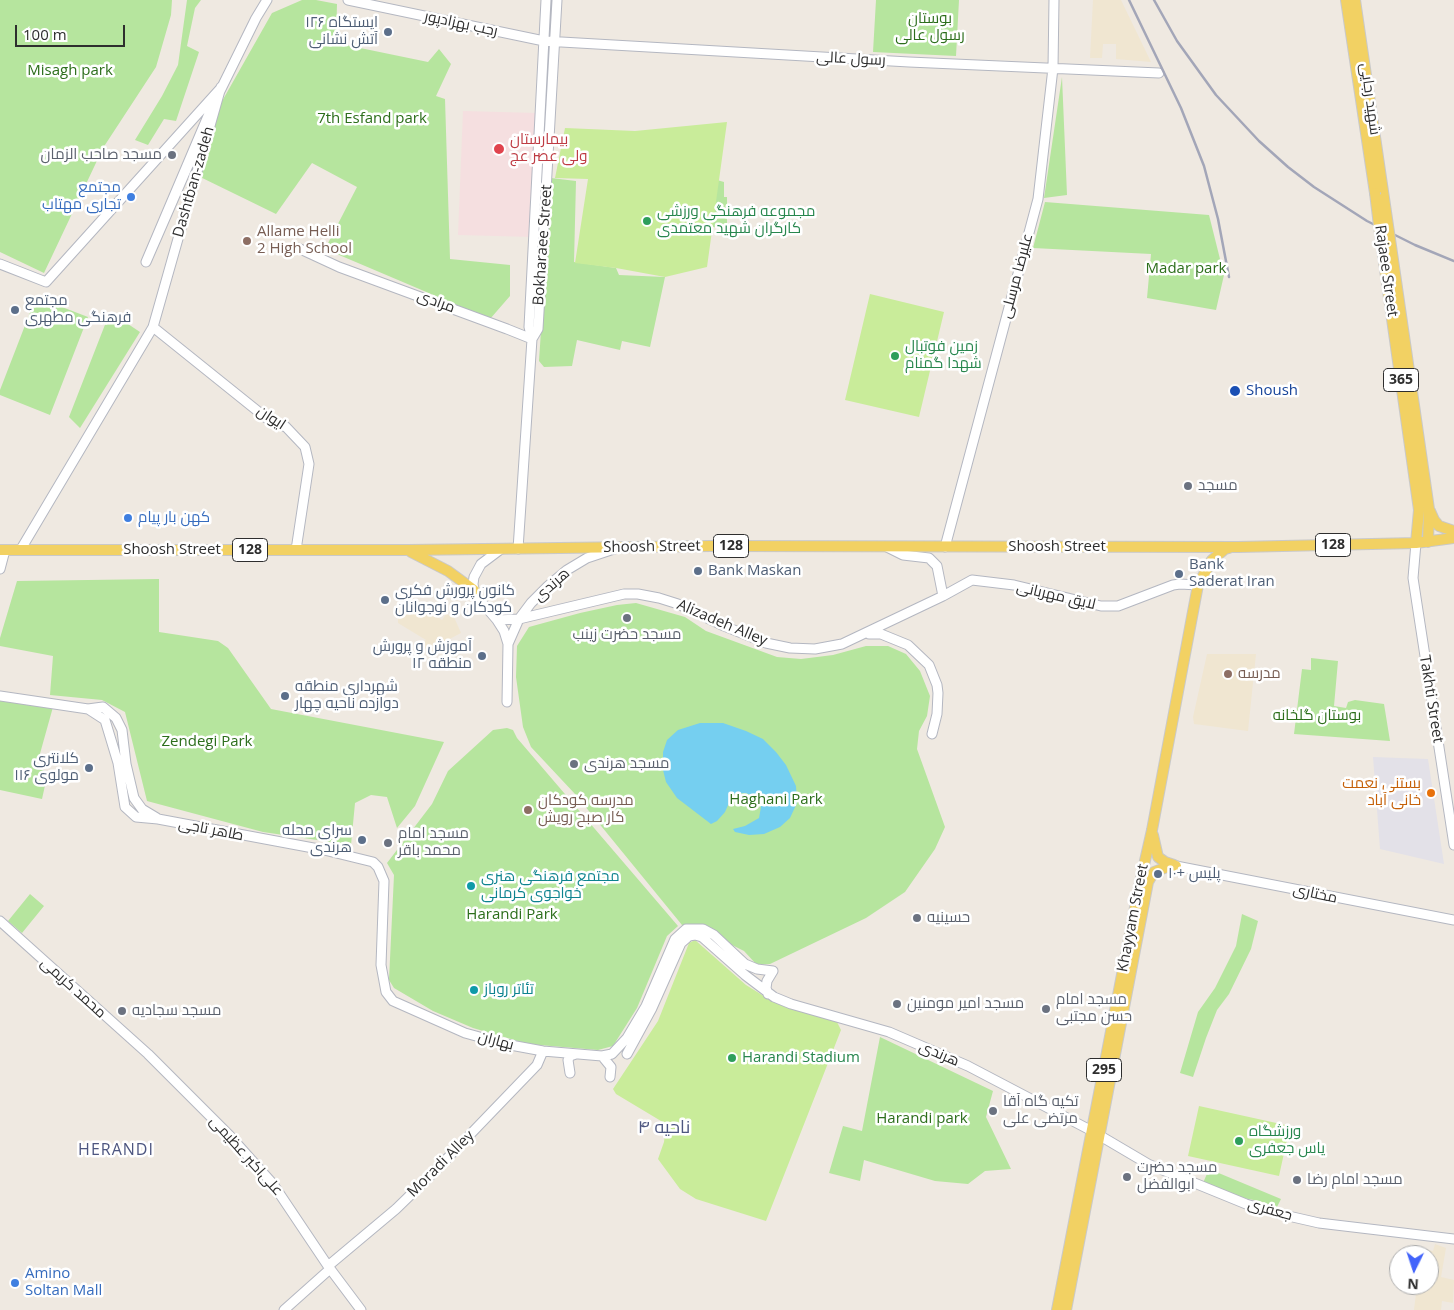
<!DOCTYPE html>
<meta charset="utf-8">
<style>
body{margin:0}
#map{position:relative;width:1454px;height:1310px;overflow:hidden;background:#efe9e1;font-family:"Open Sans",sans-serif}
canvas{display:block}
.north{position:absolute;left:1389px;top:1245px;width:50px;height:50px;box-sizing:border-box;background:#fff;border:1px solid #ababab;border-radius:50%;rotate:184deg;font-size:14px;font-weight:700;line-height:20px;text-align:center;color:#2e2e2e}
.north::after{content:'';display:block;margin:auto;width:18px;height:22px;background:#4264fb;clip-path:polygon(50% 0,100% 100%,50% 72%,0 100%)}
.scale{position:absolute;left:15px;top:25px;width:110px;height:22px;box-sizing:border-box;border:2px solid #2e2e2e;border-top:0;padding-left:6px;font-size:15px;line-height:18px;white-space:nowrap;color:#2e2e2e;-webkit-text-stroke:4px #fff;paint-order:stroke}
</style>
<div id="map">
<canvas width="1454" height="1310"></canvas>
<div class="north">N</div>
<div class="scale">100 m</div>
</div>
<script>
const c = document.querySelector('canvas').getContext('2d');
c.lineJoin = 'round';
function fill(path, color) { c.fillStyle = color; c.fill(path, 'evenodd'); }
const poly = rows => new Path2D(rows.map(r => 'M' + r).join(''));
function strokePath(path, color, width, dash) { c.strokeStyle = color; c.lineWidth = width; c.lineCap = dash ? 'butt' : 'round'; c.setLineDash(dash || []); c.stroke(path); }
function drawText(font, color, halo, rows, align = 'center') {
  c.font = font + ' "Open Sans",Cairo,sans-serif'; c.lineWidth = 5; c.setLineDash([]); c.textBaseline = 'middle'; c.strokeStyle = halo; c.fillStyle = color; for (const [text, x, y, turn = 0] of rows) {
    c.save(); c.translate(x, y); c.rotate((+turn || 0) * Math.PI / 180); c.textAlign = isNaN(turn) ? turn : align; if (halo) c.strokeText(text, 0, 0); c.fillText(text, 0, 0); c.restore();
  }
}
fill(poly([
 [1373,757,1428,759,1444,864,1380,849]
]), '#e3e1e8');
fill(poly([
 [1093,0,1121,0,1151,62,1116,59,1116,44,1103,44,1102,58,1090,58],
 [398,602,425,607,442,620,446,614,454,617,461,633,440,644,443,651,431,657,426,649,419,644,426,640,398,623],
 [1207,654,1256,654,1248,731,1194,724,1193,717],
 [1435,1244,1446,1248,1441,1277,1454,1280,1453,1303,1442,1301,1441,1310,1414,1310,1417,1285,1429,1285,1429,1255,1422,1255,1423,1249,1433,1251]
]), '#f0e6d1');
fill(poly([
 [463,111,538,113,533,237,458,235]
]), '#f5dfe0');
fill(poly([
 [0,0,172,0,171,15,156,67,103,148,44,273,0,252],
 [187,0,201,0,195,8,187,46,199,52,176,121,164,119,148,145,135,140,162,96,178,65],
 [302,0,316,0,337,4,336,43,428,62,439,49,451,64,436,96,445,99,450,259,510,265,510,296,490,319,325,249,357,187,312,163,276,214,192,173,221,103,272,13],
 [876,0,959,0,956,56,873,52],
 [1062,77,1067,195,1044,198],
 [551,178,576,181,574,262,616,268,619,275,665,277,650,347,622,341,620,350,577,340,572,366,544,367,539,361],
 [717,180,724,182,724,197,727,197,727,229,713,227,713,210],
 [1045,202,1209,215,1224,275,1216,310,1147,298,1151,254,1033,248],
 [36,297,88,317,50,415,0,395,0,390],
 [108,317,125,322,140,332,80,428,69,417],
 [159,579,159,632,218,641,228,648,271,709,444,742,415,806,397,828,387,797,371,795,355,803,351,845,263,832,147,801,125,712,102,700,50,695,53,656,0,646,0,638,17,581],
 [636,603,685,617,706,631,777,657,801,659,833,655,866,646,888,646,906,654,920,671,930,696,927,716,919,731,917,749,945,827,935,849,905,892,866,918,770,964,757,965,744,951,732,945,712,929,699,924,682,925,575,794,531,747,523,727,516,677,517,646,529,627,580,613,617,605],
 [1311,658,1338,661,1334,706,1346,708,1348,702,1355,700,1384,704,1390,741,1294,734,1302,669,1311,670],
 [0,699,53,707,36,768,48,772,42,799,0,790],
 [507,728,513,730,517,738,678,926,667,936,637,1008,613,1046,598,1050,528,1044,473,1028,433,1011,394,988,389,980,394,875,387,863,432,804,448,771,493,730],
 [30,894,44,906,22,933,8,921],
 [1242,914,1258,921,1251,949,1229,994,1217,1010,1206,1038,1193,1077,1180,1073,1198,1012,1215,988,1236,946],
 [880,1037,993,1091,986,1117,1011,1169,985,1171,968,1184,935,1181,864,1160,860,1181,829,1173,843,1126,862,1131],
 [1209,1169,1281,1199,1277,1207,1259,1201,1243,1198,1203,1183]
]), '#b6e59e');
fill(poly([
 [727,122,707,267,665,277,616,268,575,263,588,179,555,178,565,128,635,131],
 [870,294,944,312,919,417,845,400],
 [695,940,746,985,767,998,785,1007,837,1022,841,1030,766,1221,696,1199,680,1189,658,1159,664,1142,666,1124,616,1094,613,1089,658,1021,689,943],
 [1199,1106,1290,1126,1279,1176,1188,1156]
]), '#c9ec9a');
fill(poly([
 [700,723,723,723,746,731,763,739,776,752,786,765,796,786,797,803,790,818,780,827,764,834,749,835,735,832,733,829,745,826,759,818,761,807,755,796,745,793,733,794,725,812,717,821,711,824,677,798,666,782,663,770,663,752,667,740,678,730]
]), '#75cff0');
const secondary = poly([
 [348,0,544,41,909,62,1159,73],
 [220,91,256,18,267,0],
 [207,122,146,262,211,109],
 [298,248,339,267,507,329,532,339],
 [0,264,46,282,220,89],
 [153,327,270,421,286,427,305,447,309,464,296,550],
 [532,339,538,329,557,0],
 [1416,543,1413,578,1454,845],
 [887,547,903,555,929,558,937,566,943,596],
 [945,547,1038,199,1053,68,1054,0],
 [21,549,153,327,221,87],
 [501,549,481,564,474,577,473,584,474,590,478,598,497,620,504,631,508,644],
 [518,549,532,339,529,327,546,0],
 [0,569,5,550],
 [497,620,519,619,624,594,638,594,659,598,678,604,724,626,766,643,790,648,815,649,842,644,943,596,972,580,1014,585,1101,606,1118,606,1173,585,1180,584,1198,585],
 [869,634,881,634,908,645,929,665,937,685,938,693,937,714,932,734],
 [0,696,88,709,103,707,116,718,122,730,126,764,134,798,142,809,157,818],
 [507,702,508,644,519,619,531,603,548,586,567,570,587,558,614,549],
 [88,709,105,720,118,763,125,807,136,817,158,819,324,850,373,862,378,867,384,881,381,965,386,992,393,1001,465,1033,505,1044,543,1051,602,1056,612,1054,627,1038,646,1006,675,939,686,929,703,929,714,935,745,964,757,969,773,971],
 [1176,866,1454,920],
 [0,921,148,1054,230,1136,273,1184,328,1266,361,1310],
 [768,994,766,988,767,981,773,971],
 [627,1054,652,1008,681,943,689,936,695,935,702,937,745,975,774,997,791,1004,889,1032,968,1066,1092,1131,1148,1164,1246,1204,1284,1215,1319,1223,1454,1239],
 [602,1056,611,1067,610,1077],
 [570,1073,568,1060,570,1056,576,1054],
 [328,1266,396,1209,433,1173,537,1065,543,1051],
 [284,1310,330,1269]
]);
const primary = poly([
 [1346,0,1375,193],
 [1355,0,1384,198],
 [1380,234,1419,510,1416,543],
 [1390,239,1429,509,1428,542],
 [1430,511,1434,520,1439,526,1454,531],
 [0,550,408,550,711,546,1238,547,1416,543,1454,538],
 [411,552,448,571,474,590],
 [1153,835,1158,857,1165,862,1174,865],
 [1057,1310,1139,887,1152,830,1198,585,1212,560,1225,549,1229,548],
 [1066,1310,1148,882,1154,872,1167,867,1176,866]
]);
strokePath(secondary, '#b4b7c1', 11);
strokePath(primary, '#c9c9c9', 12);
strokePath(secondary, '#fff', 9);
strokePath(primary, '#f2d163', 10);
strokePath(poly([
 [1129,0,1181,108,1204,166,1218,219,1229,277],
 [1154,0,1177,41,1216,95,1259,141,1288,167,1314,187,1367,221,1415,245,1454,261]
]), '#a3a6b8', 2.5);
const primaryBridge = poly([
 [1375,193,1380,234],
 [1384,198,1390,239]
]);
strokePath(primaryBridge, '#c9c9c9', 12, []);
strokePath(primaryBridge, '#f2d163', 10);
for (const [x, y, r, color] of [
 [388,32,5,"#5c6f8a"],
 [499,149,6,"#e0444e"],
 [172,155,5,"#6b7280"],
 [131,197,5,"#3f7fe0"],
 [647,221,5,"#2e9e5b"],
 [247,241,5,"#8d6e63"],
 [15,310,5,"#5c6f8a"],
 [895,356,5,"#2e9e5b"],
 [1235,391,6,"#1a4fb4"],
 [1188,486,5,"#6b7280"],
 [128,518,5,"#3f7fe0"],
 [698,571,5,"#5c6f8a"],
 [1179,574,5,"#5c6f8a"],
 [385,600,5,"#5c6f8a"],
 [627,618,5,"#6b7280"],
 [482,656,5,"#5c6f8a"],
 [1228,674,5,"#8d6e63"],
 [285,696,5,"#5c6f8a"],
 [574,764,5,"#6b7280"],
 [89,768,5,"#5c6f8a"],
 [1431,793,5,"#e8710a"],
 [528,810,5,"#8d6e63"],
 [362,840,5,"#5c6f8a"],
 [388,843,5,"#6b7280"],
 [1158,874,5,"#5c6f8a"],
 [471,886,5,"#0f9aa8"],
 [917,918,5,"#6b7280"],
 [474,990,5,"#0f9aa8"],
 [897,1004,5,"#6b7280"],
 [1046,1009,5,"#6b7280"],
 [122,1011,5,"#6b7280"],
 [732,1058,5,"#2e9e5b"],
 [993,1111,5,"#6b7280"],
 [1239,1141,5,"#2e9e5b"],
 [1127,1177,5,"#6b7280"],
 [1297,1180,5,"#6b7280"],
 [15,1283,5,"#3f7fe0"]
]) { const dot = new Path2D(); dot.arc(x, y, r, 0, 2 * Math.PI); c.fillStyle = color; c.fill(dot); strokePath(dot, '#fff', 2); }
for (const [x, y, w] of [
 [1401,380,35],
 [1333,545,35],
 [731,546,35],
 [250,550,35],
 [1104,1070,35]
]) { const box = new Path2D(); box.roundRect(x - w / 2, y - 11.5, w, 23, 4); c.fillStyle = '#fff'; c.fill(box); strokePath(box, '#2e2e2e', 1); }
drawText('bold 14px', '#2e2e2e', null, [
 ["365",1401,380],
 ["128",1333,545],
 ["128",731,546],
 ["128",250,550],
 ["295",1104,1070]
]);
drawText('15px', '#2c6e1b', '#fff', [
 ["بوستان",930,19],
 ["رسول عالی",930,36],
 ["Misagh park",70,71],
 ["7th Esfand park",372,119],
 ["Madar park",1186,269],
 ["بوستان گلخانه",1317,716],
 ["Zendegi Park",207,742],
 ["Haghani Park",776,800],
 ["Harandi Park",512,915],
 ["Harandi park",922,1119]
]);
drawText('15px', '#4e5e75', '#fff', [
 ["ایستگاه ۱۲۶",378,23,"right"],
 ["آتش نشانی",378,40,"right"],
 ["مجتمع",25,301],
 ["فرهنگی مطهری",25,318],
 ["Bank",1189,565],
 ["Saderat Iran",1189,582],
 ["Bank Maskan",708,571],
 ["کانون پرورش فکری",395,591],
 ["کودکان و نوجوانان",395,608],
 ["آموزش و پرورش",472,647,"right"],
 ["منطقه ۱۲",472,664,"right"],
 ["شهرداری منطقه",295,687],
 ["دوازده ناحیه چهار",295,704],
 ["کلانتری",79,759,"right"],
 ["۱۱۶ مولوی",79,776,"right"],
 ["سرای محله",352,831,"right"],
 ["هرندی",352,848,"right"],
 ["پلیس +۱۰",1168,874]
], 'left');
drawText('15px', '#2e2e2e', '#fff', [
 ["رجب بهزادپور",461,24,12],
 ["رسول عالی",851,59,3],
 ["شهید رجایی",1370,99,82],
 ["Dashtban-zadeh",194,182,-74],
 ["Bokharaee Street",543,245,-86],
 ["Rajaee Street",1386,271,82],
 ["علیرضا مرسلی",1017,276,-75],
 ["مرادی",436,302,20],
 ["ایوان",271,418,33],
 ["Shoosh Street",652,547,-1],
 ["Shoosh Street",1057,547],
 ["Shoosh Street",172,550],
 ["هرندی",552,585,-41],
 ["لایق مهربانی",1056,596,13],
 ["Alizadeh Alley",722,623,23],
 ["Takhti Street",1431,699,81],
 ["طاهر تاجی",211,830,11],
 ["مختاری",1315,894,12],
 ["Khayyam Street",1133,918,-79],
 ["محمد کریمی",73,988,42],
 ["بهاران",496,1041,15],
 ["هرندی",939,1054,23],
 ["علی‌اکبر عظیمی",246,1156,48],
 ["Moradi Alley",441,1164,-45],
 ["جعفری",1270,1210,16]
]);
drawText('15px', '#be3a42', '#fff', [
 ["بیمارستان",510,140],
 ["ولی عصر عج",510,157]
], 'left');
drawText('15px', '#5b616d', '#fff', [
 ["مسجد صاحب الزمان",162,155,"right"],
 ["مسجد",1198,486],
 ["مسجد حضرت زینب",627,635,"center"],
 ["مسجد هرندی",584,764],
 ["مسجد امام",398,834],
 ["محمد باقر",398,851],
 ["حسینیه",927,918],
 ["مسجد امام",1056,1000],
 ["حسن مجتبی",1056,1017],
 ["مسجد امیر مومنین",907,1004],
 ["مسجد سجادیه",132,1011],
 ["تکیه گاه آقا",1003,1102],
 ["مرتضی علی",1003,1119],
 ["مسجد حضرت",1137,1168],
 ["ابوالفضل",1137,1185],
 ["مسجد امام رضا",1307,1180]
], 'left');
drawText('15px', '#366cbe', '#fff', [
 ["مجتمع",121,188,"right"],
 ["تجاری مهتاب",121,205,"right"],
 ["کهن بار پیام",138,518],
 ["Amino",25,1274],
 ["Soltan Mall",25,1291]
], 'left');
drawText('15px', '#27864d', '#fff', [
 ["مجموعه فرهنگی ورزشی",657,212],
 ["کارگران شهید معتمدی",657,229],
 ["زمین فوتبال",905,347],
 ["شهدا گمنام",905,364],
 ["Harandi Stadium",742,1058],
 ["ورزشگاه",1249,1132],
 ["یاس جعفری",1249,1149]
], 'left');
drawText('15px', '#785e54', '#fff', [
 ["Allame Helli",257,232],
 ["2 High School",257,249],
 ["مدرسه",1238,674],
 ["مدرسه کودکان",538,801],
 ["کار صبح رویش",538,818]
], 'left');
drawText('15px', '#164399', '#fff', [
 ["Shoush",1246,391]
], 'left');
drawText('15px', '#c56008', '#fff', [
 ["بستنی نعمت",1421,784],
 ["خانی آباد",1421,801]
], 'right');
drawText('15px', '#0d838f', '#fff', [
 ["مجتمع فرهنگی هنری",481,877],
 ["خواجوی كرمانی",481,894],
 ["تئاتر روباز",484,990]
], 'left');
c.letterSpacing = '1px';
drawText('16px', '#4d5680', '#fff', [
 ["HERANDI",116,1150]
]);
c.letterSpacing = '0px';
drawText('18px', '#4d5680', '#fff', [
 ["ناحیه ۴",664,1128]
]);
</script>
